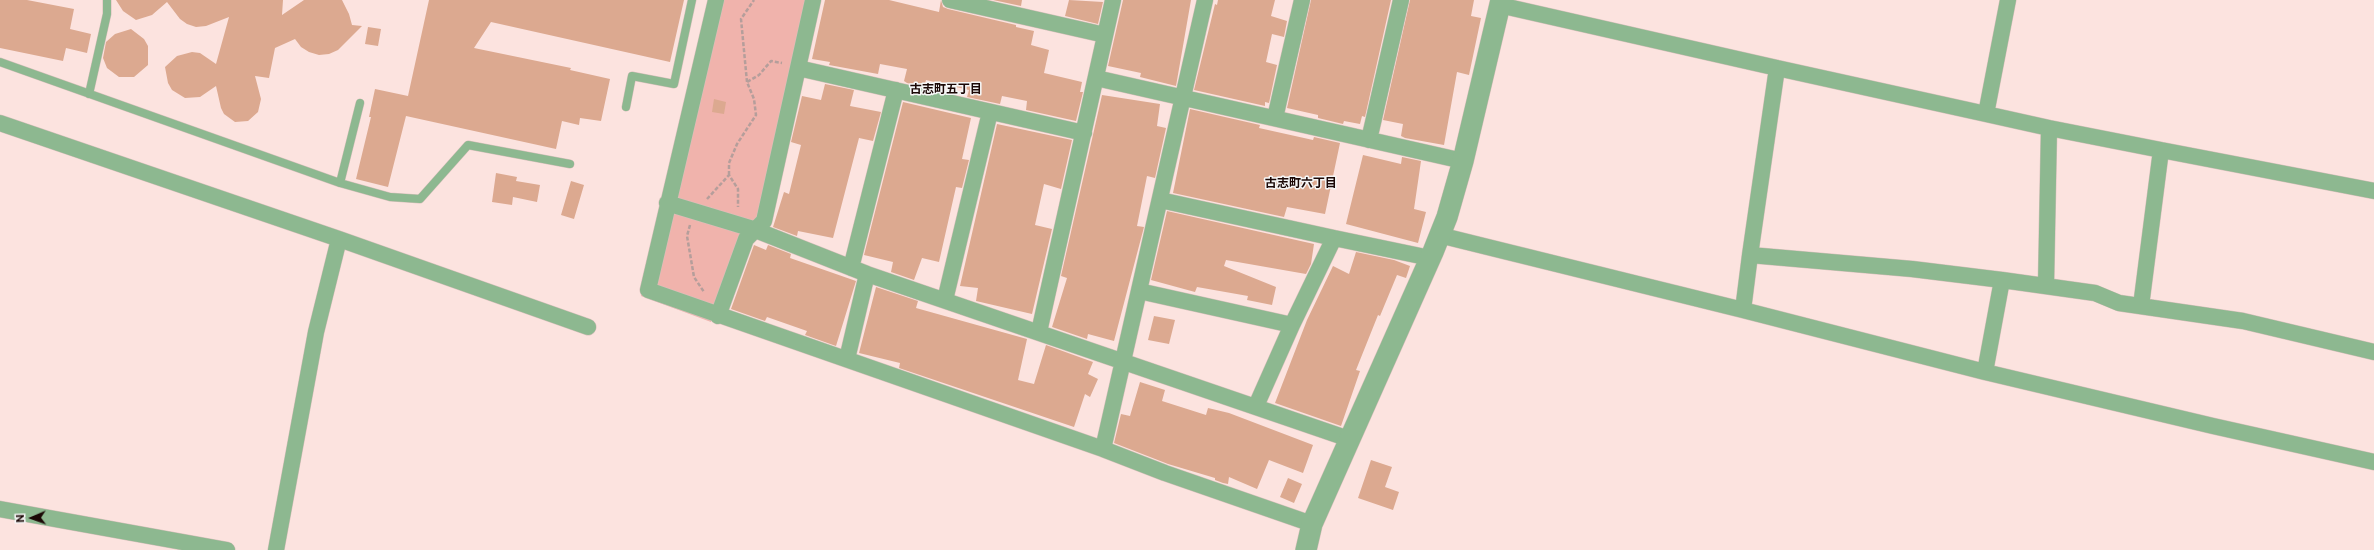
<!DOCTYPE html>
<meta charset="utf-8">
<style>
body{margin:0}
#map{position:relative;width:2374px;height:550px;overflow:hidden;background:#fce3df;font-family:Commissioner,sans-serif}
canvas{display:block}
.north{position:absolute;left:12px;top:498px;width:40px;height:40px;-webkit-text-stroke:3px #f6f6f6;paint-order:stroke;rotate:268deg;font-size:11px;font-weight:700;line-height:16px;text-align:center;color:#1b0806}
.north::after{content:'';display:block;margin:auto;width:14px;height:18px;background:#1b0806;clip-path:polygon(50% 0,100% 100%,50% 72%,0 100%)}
</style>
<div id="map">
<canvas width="2374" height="550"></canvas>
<div class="north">N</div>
</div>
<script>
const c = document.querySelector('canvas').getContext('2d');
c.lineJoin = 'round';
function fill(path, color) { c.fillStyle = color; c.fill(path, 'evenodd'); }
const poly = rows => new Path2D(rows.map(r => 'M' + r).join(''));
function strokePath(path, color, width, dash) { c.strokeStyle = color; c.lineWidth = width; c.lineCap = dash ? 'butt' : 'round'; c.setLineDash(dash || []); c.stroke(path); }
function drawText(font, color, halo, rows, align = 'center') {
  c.font = font + ' Commissioner,"Noto Sans JP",sans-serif'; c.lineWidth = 3; c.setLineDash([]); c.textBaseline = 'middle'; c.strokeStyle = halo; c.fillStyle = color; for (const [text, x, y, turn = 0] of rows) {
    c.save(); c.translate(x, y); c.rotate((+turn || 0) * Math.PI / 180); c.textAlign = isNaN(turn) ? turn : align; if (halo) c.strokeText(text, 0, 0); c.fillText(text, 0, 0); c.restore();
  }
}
fill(poly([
 [708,0,810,0,756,220,742,235,711,322,641,296]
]), '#f0b3ac');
fill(poly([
 [0,0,27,0,74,9,70,29,91,34,87,53,66,48,63,61,0,48],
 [116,0,283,0,282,15,304,0,342,0,349,14,352,25,362,26,338,50,329,54,319,55,309,52,301,47,295,39,275,48,269,78,255,76,261,99,258,112,248,121,235,122,224,114,221,108,216,86,200,97,185,98,172,90,168,83,165,67,177,56,192,52,200,53,216,64,229,17,206,26,196,27,187,24,180,19,167,2,152,15,136,20,123,11],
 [429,0,684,0,670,62,491,22,474,48,571,68,570,70,610,79,601,121,580,118,579,125,562,121,556,149,406,116,388,187,356,179,371,117,369,117,375,89,408,96],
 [825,0,889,0,939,12,941,0,943,7,948,9,1016,25,1016,27,1034,31,1031,45,1049,50,1044,73,1082,82,1080,92,1083,92,1076,121,1026,110,1027,101,1002,96,1000,104,967,97,969,90,926,80,924,87,907,83,904,81,907,69,880,64,878,74,829,65,830,62,812,59],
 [993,0,1022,0,1021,6],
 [1069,0,1103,2,1098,24,1065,16],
 [1123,0,1191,0,1176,86,1140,77,1141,73,1108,66],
 [1218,0,1275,0,1271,16,1287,21,1284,37,1272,34,1266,62,1277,65,1269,103,1265,102,1265,106,1194,90,1215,4,1217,5],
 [1311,0,1391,0,1365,117,1362,116,1360,124,1344,121,1343,124,1318,118,1318,115,1287,108],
 [1410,0,1474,0,1471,16,1481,18,1469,75,1457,72,1444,145,1405,138,1401,136,1403,124,1383,120],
 [368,27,381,29,378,46,365,44],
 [131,29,144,39,148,46,148,65,134,77,119,77,107,68,103,58,106,42,115,34],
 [825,84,854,90,850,106,881,112,873,141,859,138,833,238,798,231,797,236,773,227,784,192,789,194,801,145,791,142,802,96,821,100],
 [1102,95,1160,104,1157,126,1166,128,1155,178,1147,176,1137,226,1144,227,1114,341,1088,334,1087,339,1052,327,1067,278,1061,276],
 [714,99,726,102,724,114,712,112],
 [903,102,971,118,962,159,969,160,962,188,956,187,939,262,922,258,914,280,891,272,893,262,864,255],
 [1190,109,1260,125,1259,128,1313,140,1314,137,1340,143,1325,214,1287,207,1284,217,1173,193],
 [997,124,1072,140,1061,189,1044,184,1035,225,1052,229,1032,314,976,301,978,288,960,286],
 [1363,155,1401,164,1402,157,1421,161,1414,209,1426,212,1418,243,1346,224],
 [496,173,517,177,516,181,540,185,537,202,513,197,512,205,492,202],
 [571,181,584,185,574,219,561,215],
 [1167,211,1314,244,1311,264,1306,274,1226,260,1224,266,1276,287,1272,305,1247,300,1248,296,1197,287,1195,292,1151,280],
 [754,245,766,250,768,245,791,254,790,258,856,281,836,346,805,335,807,331,767,317,765,321,731,309],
 [1356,252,1394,260,1410,266,1406,278,1397,275,1380,316,1378,315,1356,370,1360,371,1341,426,1275,403,1307,320,1333,266,1349,274],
 [876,287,918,301,916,308,1027,339,1018,380,1034,384,1046,345,1093,362,1088,374,1098,379,1090,397,1085,394,1074,427,899,368,900,363,859,353],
 [1154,316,1175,320,1169,344,1148,340],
 [1140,382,1165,390,1162,401,1206,415,1208,408,1229,413,1313,445,1303,473,1269,460,1257,489,1229,477,1228,484,1223,483,1215,480,1215,478,1168,464,1114,443,1121,414,1130,416],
 [1371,460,1392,467,1385,487,1399,492,1393,510,1358,498],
 [1288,478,1302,484,1294,503,1280,497]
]), '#dca990');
const service = poly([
 [0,62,340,183,390,197,420,199,468,145,570,164],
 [89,94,107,14,107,0],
 [626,107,632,76,674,84,692,0],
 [340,183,360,103]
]);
const minor = poly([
 [716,0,648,290,1103,449,1165,473,1312,524],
 [950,0,1105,35],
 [2008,0,1986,114,2049,128,2046,285],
 [1499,5,1777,68],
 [798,68,1084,133],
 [1096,78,1463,161],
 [1275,118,1302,0],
 [0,123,339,239,588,327],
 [2049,128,2161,150,2141,306],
 [1369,140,1401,0],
 [2161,150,2374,191],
 [1160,200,1334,238,1292,325],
 [667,203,753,229,867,274],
 [1439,235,1743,310],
 [1334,238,1430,258],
 [1750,255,1777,68,1986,114],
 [851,268,896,90],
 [1139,291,1292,325,1256,406],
 [945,300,990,112],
 [718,316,746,239,764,221,813,0],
 [1039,332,1113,0],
 [2374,352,2243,321,2119,303,2095,293,2002,280,1985,372,2213,426,2374,462],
 [847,359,867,274,1349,439],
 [1985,372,1743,310,1750,255,1912,269,2002,280],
 [1103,449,1205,0],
 [0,509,227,550],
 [276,550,316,332,339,239]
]);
const tertiary = poly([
 [1306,550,1312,524,1433,252,1447,217,1463,161,1501,0]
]);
strokePath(service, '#d8c0bc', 9);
strokePath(minor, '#d8c0bc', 17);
strokePath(tertiary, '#d8c0bc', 22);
strokePath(poly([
 [747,82,741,19,754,0],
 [729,175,729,163,737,144,756,115,754,99,747,82,759,75,771,61,782,63],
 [707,199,729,175,738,189,738,207],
 [690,225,687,236,694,277,704,292]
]), '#b59e9b', 2.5, [4, 2]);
strokePath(service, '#8db890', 8);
strokePath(minor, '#8db890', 16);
strokePath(tertiary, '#8db890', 21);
drawText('bold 12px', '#1b0806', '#f6f6f6', [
 ["古志町五丁目",946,89],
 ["古志町六丁目",1301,183]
]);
</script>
